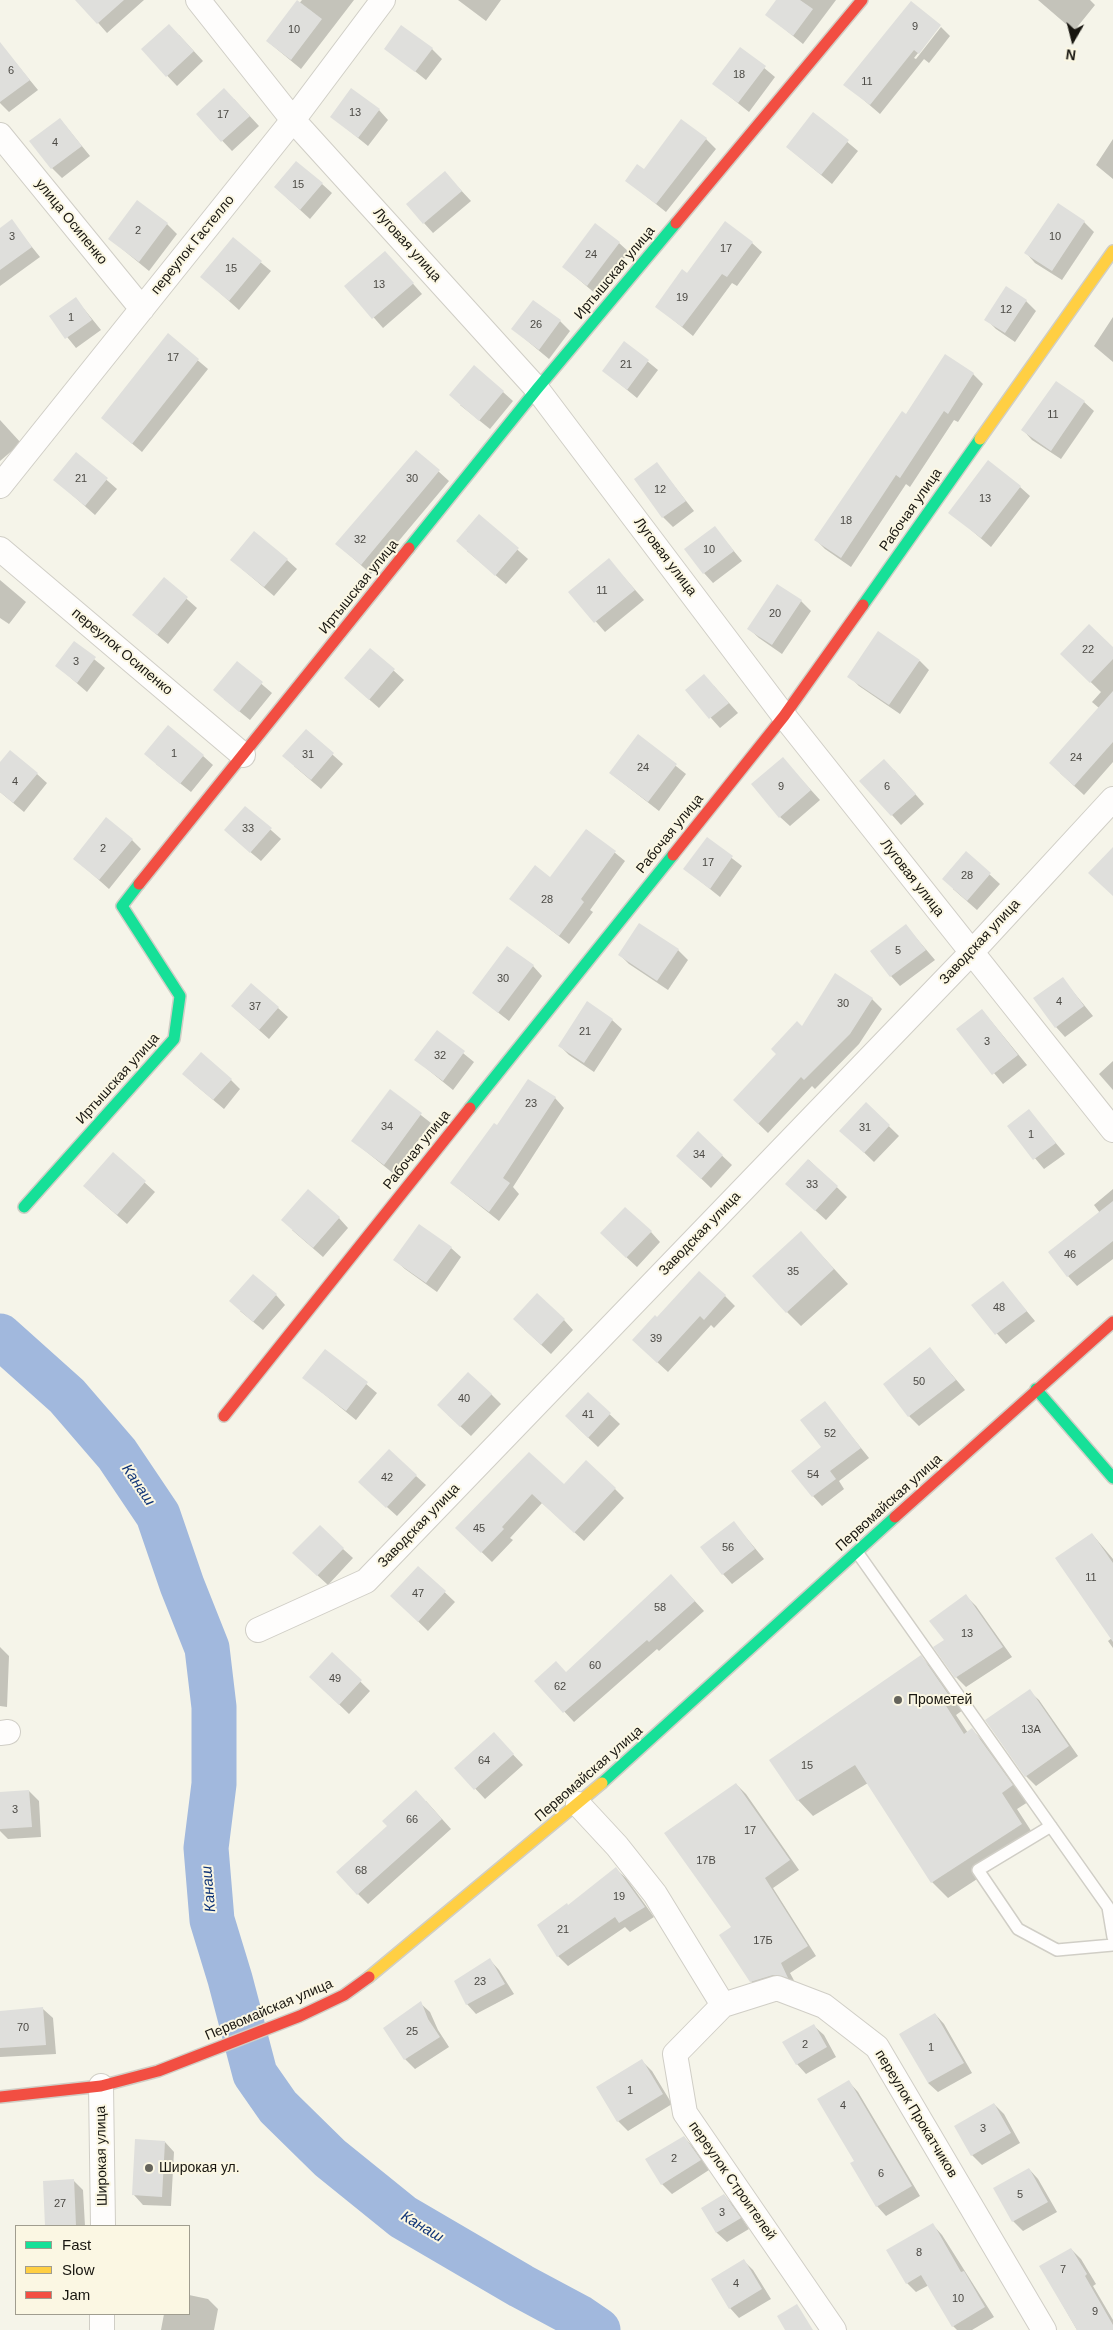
<!DOCTYPE html>
<meta charset="utf-8">
<style>
body{margin:0}
#map{position:relative;width:1113px;height:2330px;overflow:hidden;background:#f5f4e9;font-family:Arial,sans-serif}
canvas{display:block}
.legend{position:absolute;left:15px;top:2225px;width:175px;height:90px;box-sizing:border-box;background:#fbf7e3;border:1px solid #a09d8f;margin:0;padding:6px 9px;list-style:none;font-size:15px;color:#181610}
.legend li{display:flex;align-items:center;gap:10px;height:25px}
.legend b{width:25px;border:1px solid #a09d8f}
.north{position:absolute;left:1048px;top:15px;width:50px;height:50px;-webkit-text-stroke:4px #fbf7e3;paint-order:stroke;rotate:188deg;font-size:14px;font-weight:700;line-height:20px;text-align:center;color:#181610}
.north::after{content:'';display:block;margin:auto;width:18px;height:22px;background:#181610;clip-path:polygon(50% 0,100% 100%,50% 72%,0 100%)}
</style>
<div id="map">
<canvas width="1113" height="2330"></canvas>
<ul class="legend">
<li><b style="height:6px;background:#16e098"></b>Fast</li>
<li><b style="height:6px;background:#ffcf43"></b>Slow</li>
<li><b style="height:6px;background:#f24e42"></b>Jam</li>
</ul>
<div class="north">N</div>
</div>
<script>
const c = document.querySelector('canvas').getContext('2d');
c.lineJoin = 'round';
function fill(path, color) { c.fillStyle = color; c.fill(path, 'evenodd'); }
const poly = rows => new Path2D(rows.map(r => 'M' + r).join(''));
function strokePath(path, color, width, dash) { c.strokeStyle = color; c.lineWidth = width; c.lineCap = dash ? 'butt' : 'round'; c.setLineDash(dash || []); c.stroke(path); }
function drawText(font, color, halo, rows, align = 'center') {
  c.font = font + ' Arial,sans-serif'; c.lineWidth = 4; c.setLineDash([]); c.textBaseline = 'middle'; c.strokeStyle = halo; c.fillStyle = color; for (const [text, x, y, turn = 0] of rows) {
    c.save(); c.translate(x, y); c.rotate((+turn || 0) * Math.PI / 180); c.textAlign = isNaN(turn) ? turn : align; if (halo) c.strokeText(text, 0, 0); c.fillText(text, 0, 0); c.restore();
  }
}
fill(poly([
 [78,0,144,0,107,33],
 [302,0,354,0,301,69,267,41],
 [458,0,501,0,486,21],
 [778,0,836,0,803,44,767,15],
 [1038,0,1090,0,1095,5,1074,31],
 [940,26,914,58,916,59,941,27,950,36,929,63,924,59,880,114,845,84],
 [179,35,203,61,177,86,143,50],
 [386,48,432,49,442,59,426,80],
 [740,48,775,77,749,112,714,84],
 [10,56,38,90,9,112,0,103,0,64],
 [234,99,259,126,232,151,197,114],
 [379,110,388,120,368,146,332,117],
 [814,114,858,151,832,184,787,147],
 [60,119,90,156,62,178,52,168],
 [706,139,716,149,666,212,627,181],
 [1113,139,1113,179,1096,165],
 [445,173,471,201,433,233,424,223],
 [322,184,332,193,310,219,275,187],
 [11,221,40,257,0,286,0,229],
 [1084,222,1094,232,1062,280,1035,263,1026,253],
 [167,224,177,234,149,271,110,239],
 [233,239,271,271,239,310,202,277],
 [619,243,629,252,597,295,564,267],
 [752,243,762,252,737,286,732,283,693,336,656,306,687,274],
 [394,262,422,294,383,328,346,286],
 [1007,288,1026,301,1036,311,1015,342,996,329,986,319],
 [76,299,101,330,76,348,51,317],
 [1113,317,1113,362,1094,346],
 [560,321,570,331,549,359,513,329],
 [168,335,208,369,142,452,102,418],
 [625,343,658,370,637,398,604,371],
 [945,356,973,374,983,384,958,422,954,420,910,487,906,484,851,567,825,549,815,539,906,415],
 [1056,382,1084,402,1094,411,1061,459,1032,440,1023,430],
 [503,392,513,401,490,429,460,405],
 [0,420,21,443,0,461],
 [416,451,449,481,371,574,347,553],
 [77,454,117,489,95,515,55,480],
 [657,464,694,511,673,527,663,517],
 [1020,487,1030,496,991,547,950,512],
 [479,516,528,559,506,584,467,551],
 [715,528,742,561,713,583,704,573],
 [287,560,297,569,274,596,242,569],
 [609,560,644,600,605,632,570,592],
 [164,579,197,608,168,644,144,624],
 [0,580,26,602,9,624,0,618],
 [778,586,801,601,811,611,782,654,759,638,749,629],
 [74,643,105,668,87,692,57,666],
 [1113,649,1113,762,1084,795,1060,773,1099,708,1092,702,1101,692,1071,663],
 [371,650,404,680,379,708,356,688],
 [920,661,929,670,900,714,859,686,849,676],
 [237,663,272,693,250,720,224,699],
 [714,686,738,713,720,728,687,691],
 [306,731,343,764,321,789,294,766],
 [638,736,686,774,659,811,610,773],
 [203,756,213,765,191,792,156,764],
 [0,764,37,774,47,783,24,812,0,792],
 [792,769,820,800,790,826,780,817],
 [894,770,924,804,901,825,892,815],
 [245,807,281,839,261,861,236,840],
 [587,830,625,861,590,910,593,912,569,944,511,899,551,878],
 [707,839,742,866,720,897,685,869],
 [132,840,141,849,109,889,74,858],
 [966,853,1000,884,977,910,953,889],
 [906,926,935,960,900,986,891,976],
 [678,950,688,960,668,990,629,964,619,954],
 [533,966,542,976,509,1021,473,993],
 [836,975,872,999,882,1009,859,1044,815,1089,812,1086,768,1133,744,1110,802,1028],
 [1062,978,1093,1016,1065,1037,1056,1027],
 [232,1006,278,1008,288,1017,269,1039],
 [982,1010,1027,1065,1003,1084,958,1029],
 [612,1020,622,1029,594,1072,569,1055,559,1045],
 [437,1032,474,1062,453,1090,416,1060],
 [1113,1061,1113,1090,1099,1074],
 [231,1080,240,1089,224,1109,193,1083],
 [390,1091,431,1123,394,1174,353,1141],
 [555,1098,564,1108,513,1187,519,1194,499,1221,451,1183,497,1127],
 [866,1104,899,1136,874,1162,851,1140],
 [1029,1111,1065,1154,1044,1169,1009,1127],
 [698,1133,732,1165,711,1188,687,1165],
 [113,1154,155,1192,127,1224,95,1196],
 [809,1160,847,1197,826,1220,796,1193],
 [1113,1189,1113,1259,1077,1286,1068,1276,1100,1213,1094,1205],
 [339,1218,348,1228,323,1257,292,1230],
 [651,1232,660,1242,637,1267,611,1243],
 [451,1248,461,1257,437,1292,405,1269,395,1260],
 [815,1248,848,1284,801,1326,787,1312],
 [1003,1283,1035,1321,1006,1344,973,1306],
 [276,1295,285,1305,263,1330,240,1311],
 [725,1296,735,1306,714,1328,711,1325,668,1372,644,1350,658,1319],
 [564,1320,573,1330,551,1354,524,1329],
 [930,1349,965,1390,919,1426,909,1416],
 [325,1350,377,1393,356,1420,304,1378],
 [491,1394,501,1404,471,1436,448,1415],
 [588,1394,620,1424,598,1447,576,1426],
 [825,1403,869,1458,839,1481,844,1489,822,1506,813,1496,823,1448],
 [529,1454,564,1486,615,1489,624,1498,584,1541,542,1503,510,1538,513,1540,492,1562,466,1537],
 [416,1476,426,1485,397,1516,369,1491],
 [734,1523,764,1559,732,1584,723,1574],
 [1092,1534,1113,1559,1113,1648,1108,1641,1112,1638],
 [343,1549,353,1558,328,1585,304,1563],
 [418,1567,455,1602,428,1631,401,1605],
 [680,1585,704,1611,659,1651,657,1649,574,1722,536,1681,566,1673],
 [966,1596,976,1606,1012,1657,966,1687,956,1677,946,1640],
 [0,1647,9,1656,7,1707,0,1706],
 [332,1654,370,1691,349,1714,320,1686],
 [921,1657,937,1673,963,1710,956,1715,968,1733,972,1730,988,1746,1028,1802,1017,1809,1037,1840,948,1898,932,1882,868,1783,813,1816,798,1800],
 [1029,1691,1039,1700,1078,1756,1036,1786,1026,1776],
 [503,1744,523,1765,485,1799,456,1768],
 [736,1784,746,1794,799,1870,773,1888,816,1956,790,1973,797,1986,760,1991,751,1981,732,1928],
 [29,1791,39,1801,41,1837,8,1839,0,1831,0,1793],
 [426,1801,451,1829,368,1904,358,1894,389,1826],
 [616,1869,626,1878,654,1917,630,1932,625,1927,568,1966,558,1956,568,1907],
 [490,1960,499,1970,514,1994,476,2014,467,2004],
 [420,2003,430,2012,438,2030,449,2047,415,2069,405,2059],
 [43,2009,53,2018,56,2054,0,2057,0,2012],
 [935,2014,944,2024,972,2073,938,2092,928,2083],
 [814,2026,824,2035,836,2057,806,2074,797,2064],
 [642,2061,652,2071,672,2104,628,2131,618,2121,598,2088],
 [849,2082,858,2092,920,2196,886,2216,877,2206,856,2162],
 [994,2104,1004,2114,1020,2143,982,2165,972,2155],
 [684,2137,693,2147,709,2170,672,2194,662,2184],
 [165,2142,174,2152,171,2206,143,2205,134,2195],
 [1029,2169,1038,2179,1057,2212,1023,2231,1013,2221],
 [74,2181,83,2190,85,2226,46,2226,44,2182],
 [724,2195,733,2205,749,2229,727,2242,717,2233,703,2208],
 [933,2225,942,2235,994,2317,972,2330,957,2330,953,2326,929,2285,916,2292,907,2283],
 [1071,2249,1081,2259,1096,2284,1093,2286,1113,2320,1113,2330,1077,2330,1041,2267],
 [744,2261,753,2270,771,2299,739,2318,730,2308],
 [189,2295,208,2299,218,2309,214,2330,161,2330,164,2314,189,2314]
]), '#0003');
strokePath(poly([
 [0,1336,67,1396,117,1454,158,1515,182,1585,207,1648,214,1707,214,1784,206,1848,212,1920,230,1979,255,2074,278,2107,330,2158,403,2217,521,2286,579,2317,598,2330]
]), '#a1b8dd', 45);
fill(poly([
 [75,0,124,0,97,24],
 [297,0,322,19,291,60,266,41],
 [776,0,800,0,813,9,793,36,765,15],
 [911,1,941,25,919,54,914,50,870,105,843,85],
 [169,24,194,51,166,77,141,49],
 [401,25,433,48,415,72,384,49],
 [0,42,30,80,0,102],
 [740,47,766,66,738,103,712,84],
 [224,88,250,116,221,142,196,114],
 [351,88,380,109,358,138,330,117],
 [813,112,849,140,821,175,786,147],
 [60,118,82,146,51,169,29,141],
 [681,119,707,138,656,204,625,181,637,164,644,169],
 [296,161,323,183,300,210,274,187],
 [445,171,462,191,423,224,406,204],
 [137,200,168,223,139,262,108,239],
 [1058,203,1085,221,1052,271,1024,253],
 [12,219,32,247,0,270,0,228],
 [725,221,753,242,727,277,722,274,682,327,655,307,682,269,687,273],
 [595,223,620,242,587,286,562,267],
 [233,237,262,261,229,301,200,277],
 [385,251,414,283,372,319,344,286],
 [1006,286,1027,300,1005,333,984,320],
 [76,297,92,320,65,339,49,316],
 [533,300,561,320,539,350,511,329],
 [168,333,199,359,132,444,101,418],
 [624,341,649,360,627,390,602,371],
 [945,354,974,373,948,414,944,411,900,478,896,475,841,558,814,540,902,411,906,414],
 [474,365,504,391,479,421,449,395],
 [1056,381,1085,401,1051,451,1021,430],
 [416,450,440,470,361,565,335,544],
 [76,452,108,478,85,506,53,480],
 [988,460,1021,486,981,538,948,513],
 [657,462,686,501,662,518,634,479],
 [479,514,519,548,495,576,456,541],
 [715,526,734,551,703,574,684,549],
 [254,531,288,559,264,587,230,560],
 [609,558,635,590,594,623,568,592],
 [164,577,188,597,157,635,132,615],
 [777,584,802,600,772,645,747,629],
 [1089,624,1113,647,1113,659,1090,683,1060,654],
 [878,631,920,660,889,705,847,677],
 [74,641,96,657,77,683,55,666],
 [370,648,395,669,369,700,344,678],
 [237,661,263,682,239,712,213,690],
 [704,674,729,703,709,719,685,690],
 [1113,691,1113,742,1074,786,1049,763],
 [168,725,204,755,180,784,144,754],
 [306,729,334,753,311,780,282,756],
 [638,734,677,764,648,802,609,773],
 [10,750,38,773,13,803,0,792,0,762],
 [783,757,811,790,779,818,751,784],
 [884,759,916,794,891,816,859,781],
 [245,806,272,828,250,853,224,830],
 [106,817,133,839,99,880,73,859],
 [586,829,616,851,581,899,584,902,559,936,509,899,535,865,550,877],
 [707,837,733,856,710,889,683,869],
 [1113,847,1113,896,1088,873],
 [966,851,991,873,967,901,942,879],
 [639,923,679,949,657,981,618,955],
 [906,924,926,950,890,977,870,951],
 [507,946,534,965,498,1013,472,993],
 [835,973,873,998,850,1034,804,1080,801,1077,758,1124,733,1100,776,1054,771,1049,797,1021,802,1026],
 [1063,977,1084,1006,1055,1028,1033,998],
 [251,983,279,1007,259,1030,231,1006],
 [587,1001,613,1019,584,1063,558,1046],
 [982,1009,1018,1055,992,1075,956,1029],
 [437,1030,465,1051,443,1081,414,1060],
 [201,1052,232,1079,213,1100,182,1074],
 [528,1079,556,1097,503,1178,510,1183,489,1212,450,1183,494,1123,497,1125],
 [390,1089,422,1113,384,1165,351,1141],
 [866,1102,890,1125,864,1153,839,1131],
 [1029,1109,1056,1143,1033,1160,1007,1126],
 [698,1131,723,1155,701,1179,676,1156],
 [113,1152,146,1181,117,1215,83,1186],
 [808,1159,838,1186,815,1211,785,1184],
 [308,1189,340,1217,313,1248,281,1220],
 [1113,1201,1113,1241,1067,1277,1048,1252],
 [625,1207,652,1231,626,1258,600,1233],
 [419,1224,452,1247,426,1283,393,1260],
 [801,1231,834,1269,786,1313,752,1276],
 [699,1271,726,1295,704,1320,700,1316,657,1363,632,1340,655,1315,657,1317],
 [253,1274,277,1294,253,1322,229,1301],
 [1003,1281,1027,1311,995,1335,971,1305],
 [537,1293,565,1319,541,1345,513,1319],
 [930,1347,956,1380,908,1417,883,1384],
 [325,1349,368,1382,346,1411,302,1378],
 [468,1372,492,1394,460,1427,437,1405],
 [588,1392,611,1413,588,1438,565,1416],
 [825,1401,861,1448,830,1471,836,1479,812,1497,791,1471,821,1447,800,1420],
 [389,1449,417,1475,386,1508,358,1482],
 [529,1452,564,1484,586,1460,616,1488,574,1533,532,1494,502,1527,504,1529,481,1553,455,1528],
 [734,1521,755,1549,722,1575,700,1547],
 [320,1525,344,1548,317,1576,292,1553],
 [1092,1533,1113,1563,1113,1642,1055,1558],
 [418,1566,446,1591,418,1622,390,1596],
 [671,1574,695,1601,649,1642,647,1640,563,1713,534,1681,556,1661,566,1672],
 [966,1594,1003,1647,955,1678,933,1647,944,1640,929,1621],
 [332,1652,362,1680,339,1705,309,1677],
 [921,1655,948,1694,941,1698,964,1734,972,1728,1013,1785,1002,1793,1022,1824,931,1883,855,1765,797,1801,769,1760],
 [1030,1689,1069,1746,1025,1777,985,1720],
 [494,1732,514,1754,474,1790,454,1768],
 [736,1783,790,1860,765,1878,808,1946,781,1963,788,1978,773,1975,750,1982,719,1935,731,1927,664,1833],
 [29,1790,32,1827,0,1829,0,1792],
 [416,1790,442,1819,357,1895,336,1872,387,1826,382,1821],
 [616,1867,645,1907,619,1923,615,1917,557,1957,537,1925,567,1903,568,1905],
 [490,1958,505,1984,466,2005,454,1981],
 [421,2001,428,2019,440,2037,404,2060,383,2028],
 [43,2007,46,2045,0,2048,0,2011],
 [935,2013,964,2063,928,2083,899,2034],
 [814,2024,827,2047,796,2065,782,2042],
 [642,2059,663,2094,617,2122,596,2087],
 [849,2080,912,2186,876,2207,850,2163,854,2161,817,2099],
 [994,2103,1011,2133,971,2156,954,2126],
 [684,2136,701,2160,661,2185,645,2159],
 [135,2139,165,2141,162,2197,132,2195],
 [1029,2168,1048,2202,1012,2222,993,2188],
 [74,2179,76,2226,45,2226,43,2181],
 [724,2194,741,2218,716,2233,701,2208],
 [933,2223,961,2272,964,2271,985,2307,952,2327,921,2275,906,2284,886,2250],
 [1071,2248,1087,2274,1085,2276,1113,2325,1113,2330,1077,2330,1039,2266],
 [744,2259,762,2289,729,2309,711,2279],
 [797,2304,813,2330,785,2330,777,2316]
]), '#dfdfdc');
const lane = poly([
 [857,1552,1108,1907,1113,1937],
 [1051,1826,978,1870,1018,1929,1057,1950,1113,1945]
]);
const street = poly([
 [198,0,293,120,537,389,784,716,1113,1130],
 [0,135,142,309],
 [0,486,293,120,383,0],
 [0,549,243,755],
 [258,1630,366,1581,971,953,1113,799],
 [0,1733,8,1732],
 [578,1804,617,1846,655,1894,723,2005],
 [101,2086,103,2226],
 [102,2330,102,2314],
 [834,2330,685,2113,675,2054,723,2005,777,1988,824,2006,877,2047,1044,2330]
]);
const fast = poly([
 [409,548,537,389,676,223],
 [863,605,980,439],
 [470,1108,673,855],
 [24,1207,174,1039,180,996,122,906,139,884],
 [1036,1389,1113,1478],
 [602,1783,895,1517]
]);
const slow = poly([
 [980,439,1113,251],
 [369,1977,602,1783]
]);
const jam = poly([
 [676,223,862,0],
 [673,855,784,716,863,605],
 [139,884,409,548],
 [224,1416,470,1108],
 [895,1517,1113,1322],
 [0,2097,101,2086,158,2071,300,2016,344,1995,369,1977]
]);
strokePath(lane, '#d0cec6', 14);
strokePath(street, '#d0cec6', 26);
strokePath(fast, '#d0cec6', 14);
strokePath(slow, '#d0cec6', 14);
strokePath(jam, '#d0cec6', 14);
strokePath(lane, '#fefdfc', 11);
strokePath(street, '#fefdfc', 24);
strokePath(fast, '#16e098', 11);
strokePath(slow, '#ffcf43', 11);
strokePath(jam, '#f24e42', 11);
for (const [x, y, r, color] of [
 [898,1700,5,"#65645c"],
 [149,2168,5,"#65645c"]
]) { const dot = new Path2D(); dot.arc(x, y, r, 0, 2 * Math.PI); c.fillStyle = color; c.fill(dot); strokePath(dot, '#fbf7e3', 2); }
drawText('11px', '#4c4a45', null, [
 ["9",915,27],
 ["10",294,30],
 ["6",11,71],
 ["18",739,75],
 ["11",867,82],
 ["13",355,113],
 ["17",223,115],
 ["4",55,143],
 ["15",298,185],
 ["2",138,231],
 ["3",12,237],
 ["10",1055,237],
 ["17",726,249],
 ["24",591,255],
 ["15",231,269],
 ["13",379,285],
 ["19",682,298],
 ["12",1006,310],
 ["1",71,318],
 ["26",536,325],
 ["17",173,358],
 ["21",626,365],
 ["11",1053,415],
 ["21",81,479],
 ["30",412,479],
 ["12",660,490],
 ["13",985,499],
 ["18",846,521],
 ["32",360,540],
 ["10",709,550],
 ["11",602,591],
 ["20",775,614],
 ["22",1088,650],
 ["3",76,662],
 ["1",174,754],
 ["31",308,755],
 ["24",1076,758],
 ["24",643,768],
 ["4",15,782],
 ["9",781,787],
 ["6",887,787],
 ["33",248,829],
 ["2",103,849],
 ["17",708,863],
 ["28",967,876],
 ["28",547,900],
 ["5",898,951],
 ["30",503,979],
 ["4",1059,1002],
 ["30",843,1004],
 ["37",255,1007],
 ["21",585,1032],
 ["3",987,1042],
 ["32",440,1056],
 ["23",531,1104],
 ["34",387,1127],
 ["31",865,1128],
 ["1",1031,1135],
 ["34",699,1155],
 ["33",812,1185],
 ["46",1070,1255],
 ["35",793,1272],
 ["48",999,1308],
 ["39",656,1339],
 ["50",919,1382],
 ["40",464,1399],
 ["41",588,1415],
 ["52",830,1434],
 ["54",813,1475],
 ["42",387,1478],
 ["45",479,1529],
 ["56",728,1548],
 ["11",1091,1578],
 ["47",418,1594],
 ["58",660,1608],
 ["13",967,1634],
 ["60",595,1666],
 ["49",335,1679],
 ["62",560,1687],
 ["13А",1031,1730],
 ["64",484,1761],
 ["15",807,1766],
 ["3",15,1810],
 ["66",412,1820],
 ["17",750,1831],
 ["17В",706,1861],
 ["68",361,1871],
 ["19",619,1897],
 ["21",563,1930],
 ["17Б",763,1941],
 ["23",480,1982],
 ["70",23,2028],
 ["25",412,2032],
 ["2",805,2045],
 ["1",931,2048],
 ["1",630,2091],
 ["4",843,2106],
 ["3",983,2129],
 ["2",674,2159],
 ["6",881,2174],
 ["5",1020,2195],
 ["27",60,2204],
 ["3",722,2213],
 ["8",919,2253],
 ["7",1063,2270],
 ["4",736,2284],
 ["10",958,2299],
 ["9",1095,2312]
]);
drawText('14px', '#181610', '#fbf7e3', [
 ["улица Осипенко",71,222,51],
 ["переулок Гастелло",193,245,-51],
 ["Луговая улица",407,245,48],
 ["Иртышская улица",615,273,-50],
 ["Рабочая улица",911,510,-55],
 ["Луговая улица",665,557,53],
 ["Иртышская улица",359,587,-51],
 ["переулок Осипенко",122,652,40],
 ["Рабочая улица",670,834,-51],
 ["Луговая улица",912,878,52],
 ["Заводская улица",980,942,-47],
 ["Иртышская улица",118,1079,-48],
 ["Рабочая улица",417,1150,-51],
 ["Заводская улица",700,1234,-46],
 ["Первомайская улица",889,1503,-42],
 ["Заводская улица",419,1526,-46],
 ["Первомайская улица",589,1774,-41],
 ["Первомайская улица",269,2010,-23],
 ["переулок Прокатчиков",916,2114,59],
 ["Широкая улица",102,2156,-91],
 ["переулок Строителей",732,2181,55]
]);
drawText('14px', '#181610', '#fbf7e3', [
 ["Прометей",908,1700],
 ["Широкая ул.",159,2168]
], 'left');
drawText('italic 15px', '#0f3477', '#fbf7e3', [
 ["Канаш",138,1485,56],
 ["Канаш",209,1889,-95],
 ["Канаш",422,2227,31]
]);
</script>
